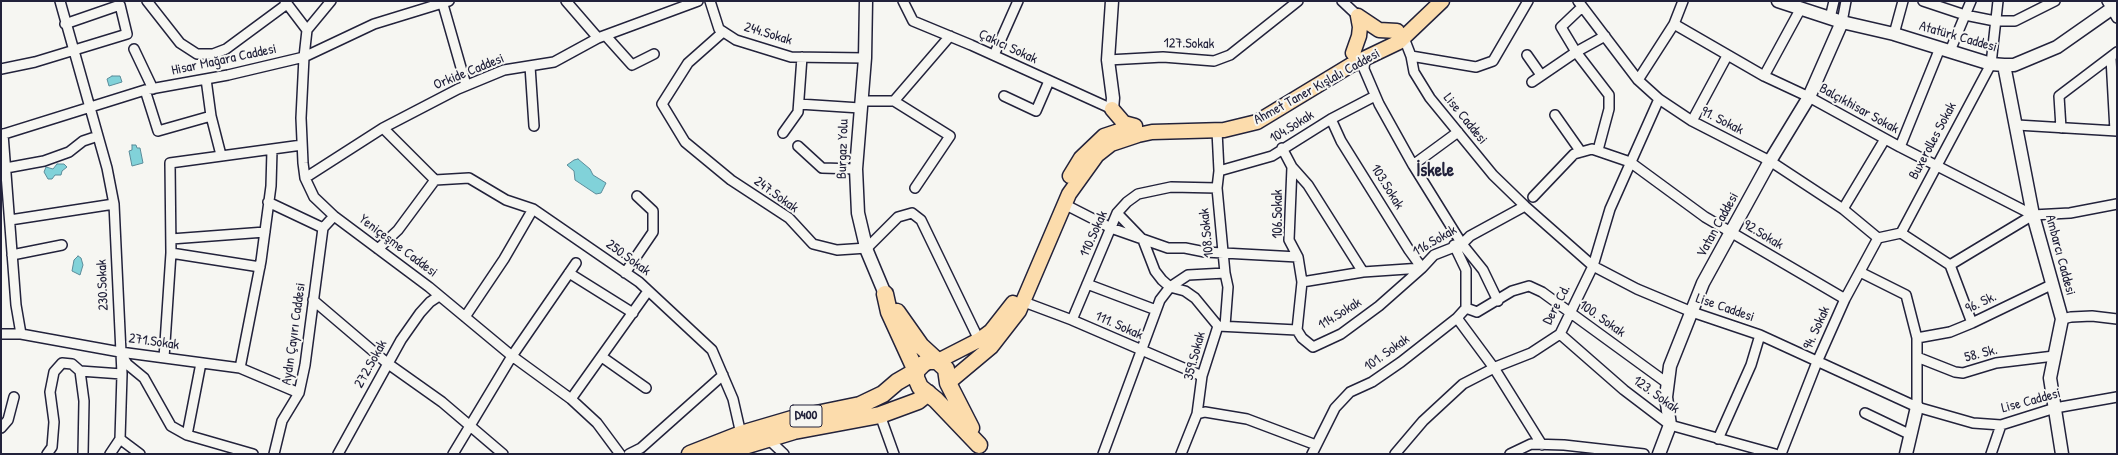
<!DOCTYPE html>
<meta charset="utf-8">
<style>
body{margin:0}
#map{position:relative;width:2118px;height:455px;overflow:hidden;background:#f6f6f2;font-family:"Patrick Hand",sans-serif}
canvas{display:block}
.frame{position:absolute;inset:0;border:2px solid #22223b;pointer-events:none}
</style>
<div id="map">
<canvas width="2118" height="455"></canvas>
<div class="frame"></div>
</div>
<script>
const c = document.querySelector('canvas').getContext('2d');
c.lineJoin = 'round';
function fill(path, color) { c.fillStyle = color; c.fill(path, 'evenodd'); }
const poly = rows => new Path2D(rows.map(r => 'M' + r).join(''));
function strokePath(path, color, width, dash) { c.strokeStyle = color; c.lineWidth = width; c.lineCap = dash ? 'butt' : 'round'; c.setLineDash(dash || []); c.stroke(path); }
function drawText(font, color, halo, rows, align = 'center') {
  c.font = font + ' "Patrick Hand",sans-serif'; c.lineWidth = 4; c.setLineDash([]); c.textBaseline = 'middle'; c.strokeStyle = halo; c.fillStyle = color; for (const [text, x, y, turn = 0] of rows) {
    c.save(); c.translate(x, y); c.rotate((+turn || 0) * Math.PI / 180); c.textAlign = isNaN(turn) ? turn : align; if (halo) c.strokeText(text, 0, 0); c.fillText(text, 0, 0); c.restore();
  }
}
const water = poly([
 [112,76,120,76,122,82,109,86,107,79,112,76],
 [132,145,136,145,137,148,140,148,143,163,132,166,129,151,132,150,132,145],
 [578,159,590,169,593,175,606,183,601,193,596,194,575,180,574,171,567,165,574,160,578,159],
 [57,164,64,164,67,167,62,171,61,175,55,175,52,179,48,179,44,172,46,167,53,169,57,164],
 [78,256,81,258,83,265,80,275,72,271,74,260,78,256]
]);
fill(water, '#81d2d9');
strokePath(water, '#5b8c9a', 1);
const street = poly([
 [60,1,107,168,114,204,122,374,120,439,140,454],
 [147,1,180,43,197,54,213,54,226,49,287,4],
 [285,1,307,30],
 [331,1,307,30,304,57,301,118,303,163,305,178,314,197,334,216,429,287,512,356,571,399,597,423,620,454],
 [442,1,466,85],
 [566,1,598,38],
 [710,1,719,29,736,40,791,57,865,58],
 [903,1,913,21,971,45,1112,109],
 [1342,1,1358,16],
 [1578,1,1638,80,1659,99,1692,121,1770,161,1843,209,1878,238],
 [1923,1,1965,15,1995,21,2015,21,2055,1],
 [2107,1,2117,18],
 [1582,7,1561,27,1576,52,1609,95,1609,109,1598,150],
 [1830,18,1834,1],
 [1842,22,1846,1],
 [1674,24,1764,76,1809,97,1900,147,2033,215],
 [723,32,688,63,662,104,685,142,731,180,789,218,813,244,837,250,867,248,898,217,912,213,921,220,979,340],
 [1894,34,1903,1],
 [606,36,632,65,654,54],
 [1404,38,1411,56,1476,67,1493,61,1528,1],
 [134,49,153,89],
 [1950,51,1971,1],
 [994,55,1018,1],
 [1527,55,1541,75],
 [1411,56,1414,72,1430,98,1493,175,1525,206,1593,266,1637,289,1692,312,1760,335,1917,407,1973,423,2001,425,2055,408,2117,397],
 [1365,58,1364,69,1379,104,1413,165,1462,244,1483,270,1498,301],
 [2111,58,2115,131],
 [1108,60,1163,57,1214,61,1230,55,1298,1],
 [530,66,534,126],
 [1,69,35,62,127,34,120,5,65,24],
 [1764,76,1801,8],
 [206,79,211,116,221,155],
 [1638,80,1674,24,1683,1],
 [1532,82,1576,52,1605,36],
 [145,90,158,131,211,116],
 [1004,96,1036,111,1049,81],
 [861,101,894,101,950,136,915,188],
 [894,101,950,36],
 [799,104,860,108],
 [1555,115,1581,152],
 [1692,121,1727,56],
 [2017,125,2117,131],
 [383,128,435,180],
 [2061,128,2059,96,2117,52],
 [783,133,798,112,802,57],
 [3,134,16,305,21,334],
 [1,135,145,90,228,75,304,57,374,24,449,1],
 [798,146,822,168,856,169],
 [1900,147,1940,48],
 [1282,148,1292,167,1308,185,1363,272],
 [1413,165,1458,132],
 [1292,167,1289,240,1298,257,1302,282,1297,330],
 [6,168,44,161,69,152,83,141,98,136],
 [1219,171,1272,156,1331,119,1375,96],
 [305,178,383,128,458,89,504,70,554,62,598,38,698,1],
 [435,180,469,178,506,200,533,209,639,282,712,350,733,399,741,434],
 [1533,197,1574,154,1592,149,1630,162,1705,217,1845,299],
 [268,202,323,228],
 [1064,204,1111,228,1168,248,1185,248,1205,252,1298,257],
 [1843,209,1885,139],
 [1117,213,1143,240,1155,271,1162,280,1170,287,1185,291,1195,298,1218,326,1202,376,1197,414,1181,454],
 [10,220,114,204],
 [1901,233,1991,64,1998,1],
 [1901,233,1950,265,1972,323],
 [171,239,265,232],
 [1454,245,1466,270,1466,308],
 [378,249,398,230,435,180],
 [171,253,260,267],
 [12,255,62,245],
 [1950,265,2033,215,2070,213,2117,204],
 [1860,272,1906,295,1917,338,1917,407],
 [569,273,633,313],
 [625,273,653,232,653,211,637,196],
 [1302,282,1363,272,1422,268,1434,255,1462,244,1470,236,1525,206],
 [1087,284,1156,310],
 [313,300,387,363,442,402,503,454],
 [1024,302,1072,320,1202,376],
 [465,317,504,259,533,209],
 [1457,318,1494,368,1542,445],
 [2062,319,2071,317,2092,316,2117,319],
 [1072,320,1117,213,1127,202,1138,194,1171,187,1217,188],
 [1218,326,1297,330,1302,338,1313,347,1341,334,1379,306,1422,268,1409,250,1341,141,1331,119],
 [1225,326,1228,287,1225,273],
 [1,334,21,334,120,352,240,368,299,393],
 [1560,334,1624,390,1670,425,1775,454],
 [1917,338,1950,332,1972,323,2053,284],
 [122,356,127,364,144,378,171,426,187,435,253,454],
 [602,357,646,388],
 [1917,357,1955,372,1963,373,1996,363,2054,356],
 [164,358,171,253,170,163,302,145],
 [240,368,261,261,271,186,272,150],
 [80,371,84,401,83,454],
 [571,399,648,291],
 [1865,413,1911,435],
 [1197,414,1205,412,1247,419,1316,445],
 [880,415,894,454],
 [1,428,8,420,14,397],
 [187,435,201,363],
 [767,438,784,454],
 [1718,439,1751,365,1760,335],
 [47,454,52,447,54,422,50,392,54,372,62,363,72,364,80,371,122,374],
 [110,454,120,439],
 [274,454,282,421,299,393,305,365,323,228,334,216],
 [338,454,401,340,420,313,430,302,439,296],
 [453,454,512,356,576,263],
 [629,454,641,448,723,375],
 [1103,454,1160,300,1170,287,1188,275,1225,273,1217,188,1219,171,1217,131],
 [1312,454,1335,408,1350,392,1372,382,1401,362,1457,318,1466,308,1477,312,1512,291,1529,286,1542,292,1667,383],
 [1395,454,1423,421,1463,384,1498,366,1531,353,1560,334,1593,266,1610,209,1659,99],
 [1510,454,1531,444,1564,445,1644,454],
 [1781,454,1817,362,1845,299,1878,238,1901,233],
 [1991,454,2001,425]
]);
const secondary = poly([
 [866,1,865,58,856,169,858,213,867,251,885,294],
 [1112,1,1108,60,1113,98,1112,109],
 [1778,1,1842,22,1894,34,1991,64,2004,65,2014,65,2057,47,2117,5],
 [2004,65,2033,215,2062,319,2050,378,2062,454],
 [1659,454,1670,425,1666,397,1670,366,1703,283,1770,161,1809,97,1842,22],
 [1906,454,1917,407]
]);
const primary = poly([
 [1358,16,1379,30,1397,31],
 [1353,53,1359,36,1360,27,1358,16],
 [1112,109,1124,123,1135,126],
 [1070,176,1081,158,1104,136,1125,129],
 [938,361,979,340,991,331,1013,303],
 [948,383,991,347,1019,311,1069,194,1097,155,1111,144,1138,135,1152,132,1224,130,1257,122,1351,65,1399,42,1442,1]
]);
const highway = poly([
 [885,294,889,312,916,371,916,378,920,387,936,400,979,445],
 [897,312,921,346,946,369,948,383,971,428],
 [690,454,741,434,792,419,860,405,883,394,897,382,916,371,923,364,928,361,938,361],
 [718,454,794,431,880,415,918,401,928,393]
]);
strokePath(street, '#22223b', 12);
strokePath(secondary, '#22223b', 15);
strokePath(primary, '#22223b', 17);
strokePath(highway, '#22223b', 19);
strokePath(street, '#f6f6f2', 9);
strokePath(secondary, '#f6f6f2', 12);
strokePath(primary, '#fcdcac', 14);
strokePath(highway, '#fcdcac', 16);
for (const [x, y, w] of [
 [806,416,32]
]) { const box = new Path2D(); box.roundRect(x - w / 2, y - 11, w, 22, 3); c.fillStyle = '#f6f6f2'; c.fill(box); strokePath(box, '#22223b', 1); }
drawText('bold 13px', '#22223b', null, [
 ["D400",806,416]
]);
drawText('14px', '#22223b', '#f6f6f2', [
 ["244.Sokak",768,34,17],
 ["Atatürk Caddesi",1958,37,16],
 ["127.Sokak",1189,44,1],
 ["Çakıcı Sokak",1008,47,25],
 ["Hisar Mağara Caddesi",224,60,-12],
 ["Orkide Caddesi",469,72,-22],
 ["Ahmet Taner Kışlalı Caddesi",1317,87,-29],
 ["Balçıkhisar Sokak",1859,109,29],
 ["Lise Caddesi",1465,119,51],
 ["91. Sokak",1722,121,27],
 ["104.Sokak",1292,127,-32],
 ["Buxerolles Sokak",1933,141,-62],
 ["Burgaz Yolu",843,149,-88],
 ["103.Sokak",1387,187,58],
 ["247.Sokak",776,195,36],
 ["106.Sokak",1278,214,-90],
 ["Vatan Caddesi",1718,225,-61],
 ["108.Sokak",1207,233,-96],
 ["110.Sokak",1094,234,-66],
 ["92.Sokak",1763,235,31],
 ["116.Sokak",1435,241,-30],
 ["Yeniçeşme Caddesi",398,246,37],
 ["Ambarcı Caddesi",2060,255,75],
 ["250.Sokak",628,258,36],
 ["230.Sokak",103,285,-92],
 ["96. Sk.",1981,303,-25],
 ["Dere Cd.",1557,305,-62],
 ["Lise Caddesi",1725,308,19],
 ["114.Sokak",1340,314,-32],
 ["100. Sokak",1602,319,35],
 ["111. Sokak",1119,326,24],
 ["94. Sokak",1817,328,-66],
 ["Aydın Çayırı Caddesi",294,334,-82],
 ["271.Sokak",154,342,8],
 ["101. Sokak",1387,353,-36],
 ["58. Sk.",1981,354,-14],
 ["359.Sokak",1195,356,-75],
 ["272.Sokak",371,364,-61],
 ["123. Sokak",1656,395,36],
 ["Lise Caddesi",2031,401,-15]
]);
drawText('bold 18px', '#22223b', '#f6f6f2', [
 ["İskele",1435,171]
]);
</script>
